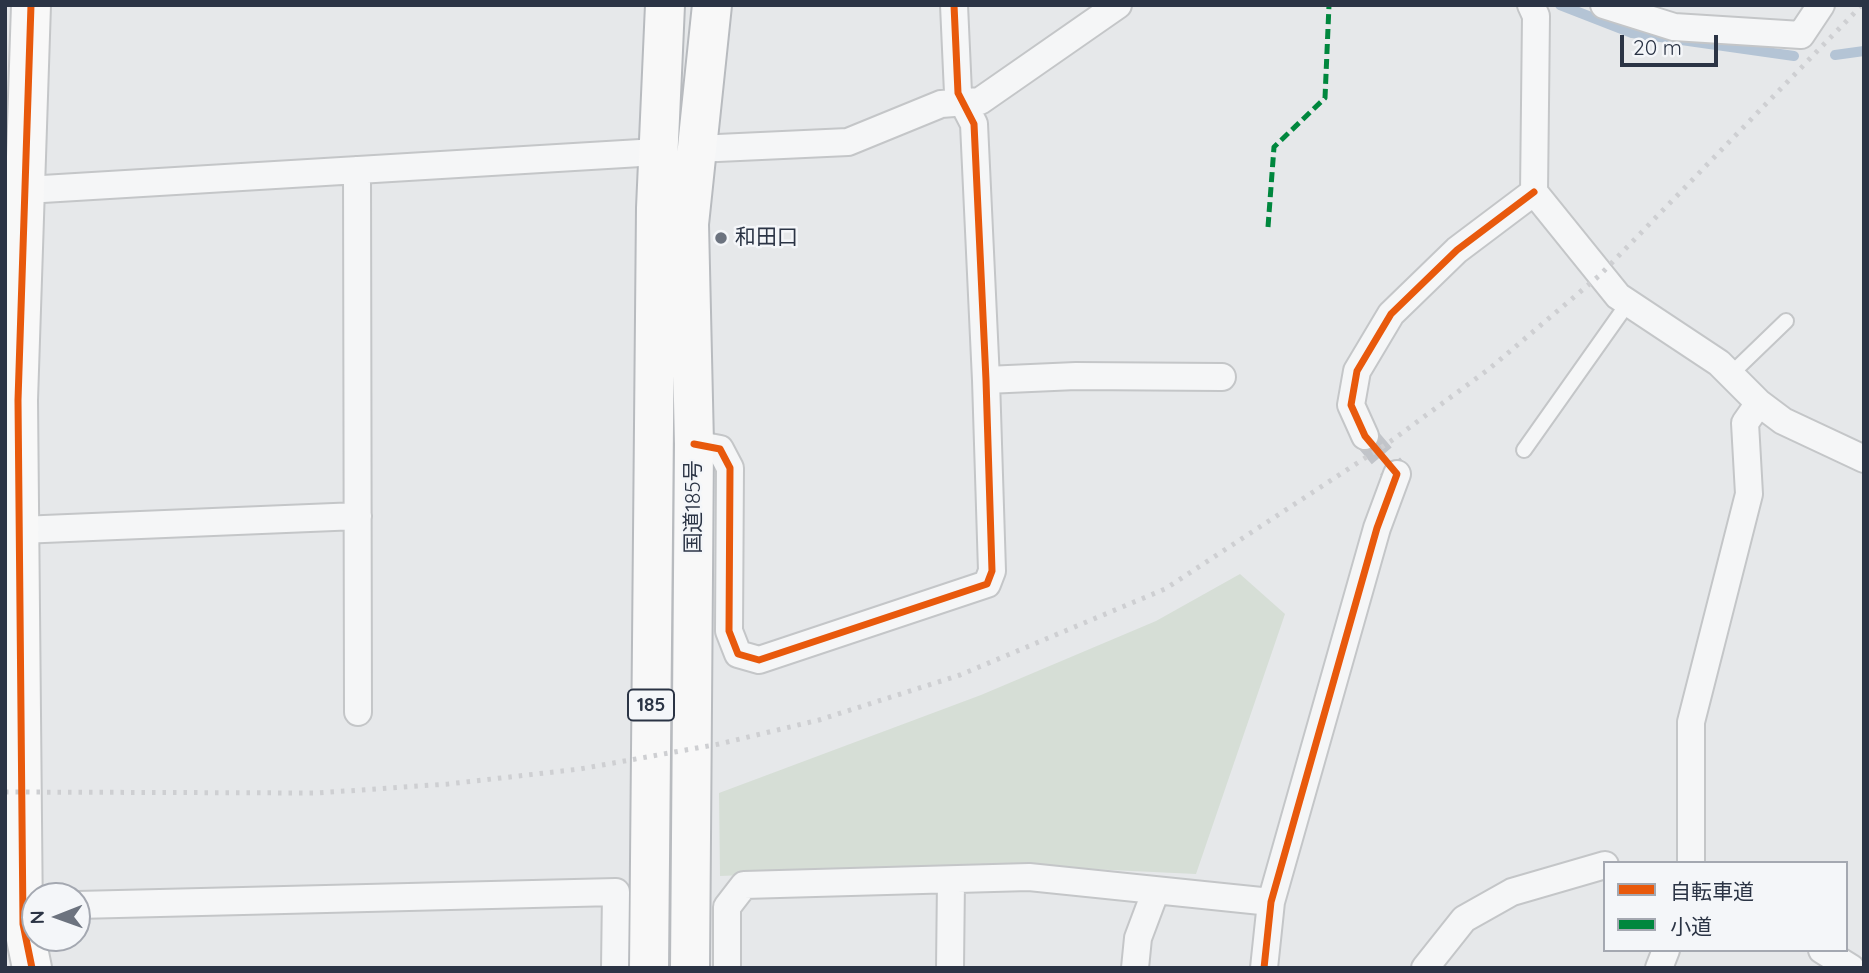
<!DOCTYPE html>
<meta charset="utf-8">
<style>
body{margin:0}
#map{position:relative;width:1869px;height:973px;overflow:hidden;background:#e6e8ea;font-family:Quicksand,"Noto Sans JP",sans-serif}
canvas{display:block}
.frame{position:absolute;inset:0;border:7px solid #2b3445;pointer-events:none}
.legend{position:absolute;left:1603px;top:861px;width:245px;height:91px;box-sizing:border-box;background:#f4f6f9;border:2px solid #a4a8b1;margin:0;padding:9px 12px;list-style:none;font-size:21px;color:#2b3445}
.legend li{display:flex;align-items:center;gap:14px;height:35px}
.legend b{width:35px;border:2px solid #a4a8b1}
.north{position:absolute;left:21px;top:882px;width:70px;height:70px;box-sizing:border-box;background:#f4f6f9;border:2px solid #a4a8b1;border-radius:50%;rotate:269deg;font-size:19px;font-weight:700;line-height:28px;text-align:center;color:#2b3445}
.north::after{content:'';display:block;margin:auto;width:24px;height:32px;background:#6c737f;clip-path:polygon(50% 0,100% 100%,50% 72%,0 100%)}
.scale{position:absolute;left:1620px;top:35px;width:98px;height:32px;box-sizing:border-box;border:4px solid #2b3445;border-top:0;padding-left:9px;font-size:21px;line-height:24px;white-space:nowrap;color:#2b3445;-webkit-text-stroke:5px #f4f6f9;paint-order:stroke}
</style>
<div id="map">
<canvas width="1869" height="973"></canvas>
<div class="frame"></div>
<ul class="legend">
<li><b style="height:9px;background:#e8590c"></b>自転車道</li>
<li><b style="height:9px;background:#00873e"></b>小道</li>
</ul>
<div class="north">N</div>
<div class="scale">20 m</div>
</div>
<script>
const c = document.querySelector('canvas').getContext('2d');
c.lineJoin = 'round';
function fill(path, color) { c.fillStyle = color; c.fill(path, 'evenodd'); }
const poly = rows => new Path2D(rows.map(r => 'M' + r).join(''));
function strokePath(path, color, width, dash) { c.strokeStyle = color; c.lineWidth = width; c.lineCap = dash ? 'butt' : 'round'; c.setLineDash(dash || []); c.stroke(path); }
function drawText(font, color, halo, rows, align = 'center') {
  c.font = font + ' Quicksand,"Noto Sans JP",sans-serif'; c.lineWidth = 5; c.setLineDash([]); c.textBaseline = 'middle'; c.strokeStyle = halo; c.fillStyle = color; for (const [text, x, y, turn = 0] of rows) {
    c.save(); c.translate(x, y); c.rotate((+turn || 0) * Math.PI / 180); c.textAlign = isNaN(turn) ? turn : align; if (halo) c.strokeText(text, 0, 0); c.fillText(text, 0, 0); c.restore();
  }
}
fill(poly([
 [1240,574,1285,614,1196,874,1004,865,720,876,719,793,981,695,1156,621]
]), '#d6ded6');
strokePath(poly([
 [1560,5,1632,33,1794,56],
 [1835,55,1864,51]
]), '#b4c4d5', 10);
strokePath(poly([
 [1365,436,1397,474]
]), '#c1c4c9', 26, [26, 13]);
const lane = poly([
 [1730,375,1786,321],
 [1524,450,1628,303]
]);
const street = poly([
 [1531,5,1536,16,1534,192,1618,296,1719,363,1759,403,1783,421,1864,459],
 [1604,5,1674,27,1801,35,1821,5],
 [696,149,848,142,941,104,980,101,1118,5],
 [357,170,358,712],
 [26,190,657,152],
 [986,380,1076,376,1222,377],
 [1365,436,1351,405,1357,371,1391,314,1457,250,1534,192],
 [694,444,720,449,730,468,729,631,738,654,759,660,987,584,992,571,986,380,974,124,958,93,954,5],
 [20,530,358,516],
 [1691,863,1691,722,1749,494,1745,423,1759,403],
 [77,905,616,892,615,968],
 [1822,950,1851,968],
 [727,968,727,907,744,885,1029,877,1271,902],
 [950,968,951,880],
 [1135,968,1138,938,1156,890],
 [1264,968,1271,902,1377,528,1397,474],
 [1425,968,1464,919,1512,892,1605,865],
 [1659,968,1666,950]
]);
const secondary = poly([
 [31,5,18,400,23,924,32,968]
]);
const highway = poly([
 [649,968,656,208,665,5],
 [690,968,694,444,689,224,712,5]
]);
strokePath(lane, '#c4c6c8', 18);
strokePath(street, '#c4c6c8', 30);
strokePath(secondary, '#c4c6c8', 42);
strokePath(highway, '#b8bbbf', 42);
strokePath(lane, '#f5f6f7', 14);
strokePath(street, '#f5f6f7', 26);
strokePath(secondary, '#f8f8f8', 38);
strokePath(highway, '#f8f8f8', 38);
strokePath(poly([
 [5,792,317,793,448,784,580,769,719,744,819,720,960,675,1165,589,1391,441,1489,369,1600,275,1862,5]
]), '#cecfd2', 5, [3.5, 7]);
strokePath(poly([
 [1268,227,1274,147,1325,98,1329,5]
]), '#00873e', 5, [10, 5]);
strokePath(poly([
 [31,5,18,400,23,924,32,968],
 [694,444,720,449,730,468,729,631,738,654,759,660,987,584,992,571,986,380,974,124,958,93,954,5],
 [1264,968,1271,902,1377,528,1397,474,1365,436,1351,405,1357,371,1391,314,1457,250,1534,192]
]), '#e8590c', 7);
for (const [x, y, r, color] of [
 [721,238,7,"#6c737f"]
]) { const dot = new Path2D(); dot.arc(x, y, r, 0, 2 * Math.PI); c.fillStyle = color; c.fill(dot); strokePath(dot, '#f4f6f9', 2.5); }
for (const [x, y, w] of [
 [651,705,46]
]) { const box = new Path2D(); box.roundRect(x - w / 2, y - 15.5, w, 31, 5); c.fillStyle = '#f4f6f9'; c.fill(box); strokePath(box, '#2b3445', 2); }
drawText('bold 19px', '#2b3445', null, [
 ["185",651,705]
]);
drawText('21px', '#2b3445', '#f4f6f9', [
 ["和田口",735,238]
], 'left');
drawText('21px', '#2b3445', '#f4f6f9', [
 ["国道185号",694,507,-90]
]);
</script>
